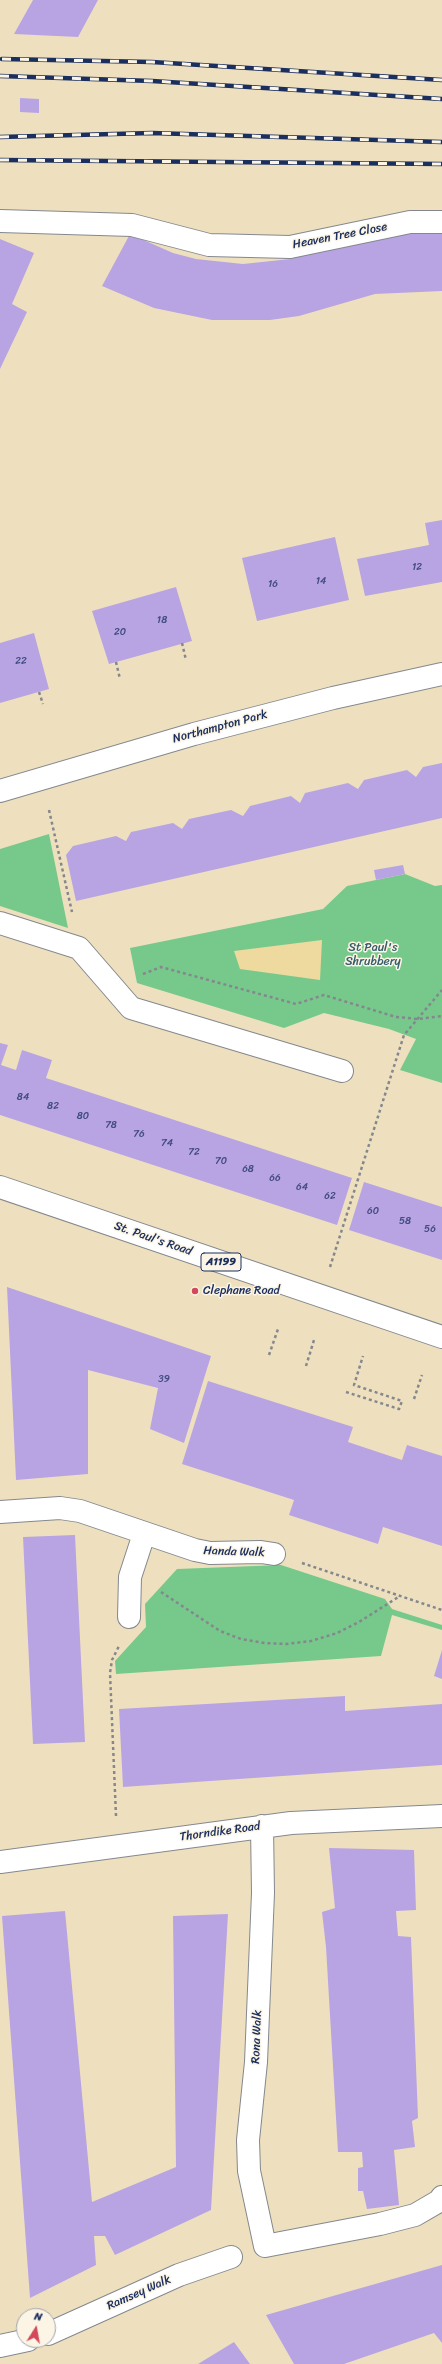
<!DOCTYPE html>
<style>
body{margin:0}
#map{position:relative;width:442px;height:2364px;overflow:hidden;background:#eee0be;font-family:Sriracha,sans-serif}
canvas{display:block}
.north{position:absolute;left:16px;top:2308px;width:40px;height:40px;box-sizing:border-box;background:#fcf5e5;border:1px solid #a2a6af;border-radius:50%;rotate:11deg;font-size:11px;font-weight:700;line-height:16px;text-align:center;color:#1b2f5e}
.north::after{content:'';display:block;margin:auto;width:14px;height:18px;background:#d1495b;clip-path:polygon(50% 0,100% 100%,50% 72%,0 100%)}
</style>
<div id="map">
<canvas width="442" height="2364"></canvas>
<div class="north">N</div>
</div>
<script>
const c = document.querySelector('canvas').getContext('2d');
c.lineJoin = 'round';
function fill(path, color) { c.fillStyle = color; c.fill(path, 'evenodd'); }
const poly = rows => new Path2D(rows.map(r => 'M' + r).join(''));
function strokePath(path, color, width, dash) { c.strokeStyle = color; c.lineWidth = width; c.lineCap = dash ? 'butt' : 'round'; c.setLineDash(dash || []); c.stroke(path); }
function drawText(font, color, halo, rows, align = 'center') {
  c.font = font + ' Sriracha,sans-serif'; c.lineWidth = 3; c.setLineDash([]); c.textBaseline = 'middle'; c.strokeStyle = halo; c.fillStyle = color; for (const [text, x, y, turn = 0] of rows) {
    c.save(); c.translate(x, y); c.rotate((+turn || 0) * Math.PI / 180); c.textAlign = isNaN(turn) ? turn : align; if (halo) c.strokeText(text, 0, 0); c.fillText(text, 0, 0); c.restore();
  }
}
fill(poly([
 [49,834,68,928,0,906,0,849],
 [405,874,435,886,442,885,442,1083,400,1070,416,1039,389,1029,324,1013,284,1028,137,983,130,948,323,909,347,886],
 [281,1565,385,1599,392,1609,442,1625,442,1630,392,1615,381,1656,116,1674,115,1661,146,1627,145,1604,177,1569]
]), '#76c98b');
fill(poly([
 [322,940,320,980,240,969,234,951]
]), '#eeda9e');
fill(poly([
 [33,0,98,0,78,37,14,34],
 [20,98,39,99,39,113,20,112],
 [424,233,442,233,442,291,375,294,299,316,270,320,212,320,154,308,102,286,130,234,173,253,196,259,243,264,290,259,340,245,396,235],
 [0,239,34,253,12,304,27,312,0,369],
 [442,520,442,582,365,596,357,559,429,545,425,523],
 [335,537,349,600,257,621,242,558],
 [176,587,192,641,109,664,92,611],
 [34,633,49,689,0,703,0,643],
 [442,763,442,818,76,901,66,855,73,846,116,836,126,841,131,832,173,823,182,829,189,819,231,810,243,816,250,806,291,796,300,803,305,793,348,783,358,789,364,780,407,770,416,777,423,767],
 [403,865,405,874,376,880,374,870],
 [0,1043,8,1045,1,1065,16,1070,22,1050,52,1060,46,1078,352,1178,337,1225,0,1115],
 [364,1182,442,1207,442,1260,349,1230],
 [7,1287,211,1356,184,1443,150,1429,158,1388,88,1370,88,1474,16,1480],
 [208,1381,353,1427,348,1442,402,1460,407,1445,442,1456,442,1546,383,1527,378,1544,289,1515,294,1500,182,1464],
 [75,1535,85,1742,33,1744,23,1537],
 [442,1650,442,1679,434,1676],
 [345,1696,345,1711,442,1704,442,1765,123,1787,119,1709],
 [329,1848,414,1850,416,1910,396,1911,398,1936,411,1937,418,2118,412,2121,415,2147,394,2150,399,2205,367,2209,363,2191,358,2191,358,2168,363,2167,362,2152,338,2152,326,1947,322,1912,335,1908],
 [65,1911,92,2202,176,2167,173,1916,228,1914,211,2210,115,2255,105,2236,94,2236,96,2265,30,2298,2,1916],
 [442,2265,442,2343,434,2333,344,2364,294,2364,266,2315],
 [234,2342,250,2364,198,2364]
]), '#b8a4e3');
const minor = poly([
 [0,221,132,225,209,245,290,247,410,222,442,222],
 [0,791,194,734,333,698,442,674],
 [0,923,79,948,131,1008,342,1071],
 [0,1512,60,1508,80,1511,195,1550,210,1553,261,1552,274,1554],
 [129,1617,130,1577,144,1534],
 [262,1826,263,1893,256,2062,248,2140,249,2171,265,2246,380,2224,415,2215,439,2201,442,2197],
 [0,1862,291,1823,442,1816],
 [48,2334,179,2275,231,2257],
 [0,2346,28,2340]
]);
const major = poly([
 [0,1187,442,1337]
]);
strokePath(minor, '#84888e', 24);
strokePath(major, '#84888e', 24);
strokePath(poly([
 [182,643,186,660],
 [116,662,120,679],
 [39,692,43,704],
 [49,810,72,912],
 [143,974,161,967,296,1004,324,995,396,1017,418,1019,442,1016],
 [330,1267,404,1035,442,990],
 [269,1355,278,1329],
 [306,1366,314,1340],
 [346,1392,399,1409,402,1401,354,1385,363,1356],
 [414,1399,422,1375],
 [302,1563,442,1610],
 [161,1592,220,1631,241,1639,264,1643,286,1644,311,1641,337,1633,359,1622,400,1596],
 [116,1816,110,1673,112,1660,119,1646]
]), '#84888e', 2.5, [3, 3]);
strokePath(minor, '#fff', 22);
strokePath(major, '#fff', 22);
const rail = poly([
 [2,59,152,62,442,80],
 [0,76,152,81,442,99],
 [0,137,152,133,442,142],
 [0,160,442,164]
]);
strokePath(rail, '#1b2f5e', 4.5);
strokePath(rail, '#fcf5e5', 3, [9]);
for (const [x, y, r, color] of [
 [195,1291,4,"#d1495b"]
]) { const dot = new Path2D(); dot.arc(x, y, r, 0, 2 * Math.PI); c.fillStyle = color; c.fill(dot); strokePath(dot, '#fcf5e5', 1.5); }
drawText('10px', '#424c7f', null, [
 ["12",417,567],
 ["14",321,581],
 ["16",273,584],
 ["18",162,620],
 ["20",120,632],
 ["22",21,661],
 ["84",23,1097],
 ["82",53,1106],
 ["80",83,1116],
 ["78",111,1125],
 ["76",139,1134],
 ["74",167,1143],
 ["72",194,1152],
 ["70",221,1161],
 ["68",248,1169],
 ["66",275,1178],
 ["64",302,1187],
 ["62",330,1196],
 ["60",373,1211],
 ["58",405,1221],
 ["56",430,1229],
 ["39",164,1379]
]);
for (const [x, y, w] of [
 [221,1262,40]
]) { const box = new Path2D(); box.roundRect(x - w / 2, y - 9, w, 18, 3); c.fillStyle = '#fcf5e5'; c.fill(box); strokePath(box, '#1b2f5e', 1); }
drawText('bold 11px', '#1b2f5e', null, [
 ["A1199",221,1262]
]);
drawText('12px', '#1b2f5e', '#fcf5e5', [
 ["Heaven Tree Close",340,236,-11],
 ["Northampton Park",220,727,-15],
 ["St. Paul's Road",153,1239,19],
 ["Handa Walk",234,1552,2],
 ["Thorndike Road",220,1832,-8],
 ["Rona Walk",257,2037,-88],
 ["Ramsey Walk",139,2293,-24]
]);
drawText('12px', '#365d6c', '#fcf5e5', [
 ["St Paul's",373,948],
 ["Shrubbery",373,962]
]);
drawText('12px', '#1b2f5e', '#fcf5e5', [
 ["Clephane Road",203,1291]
], 'left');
</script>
